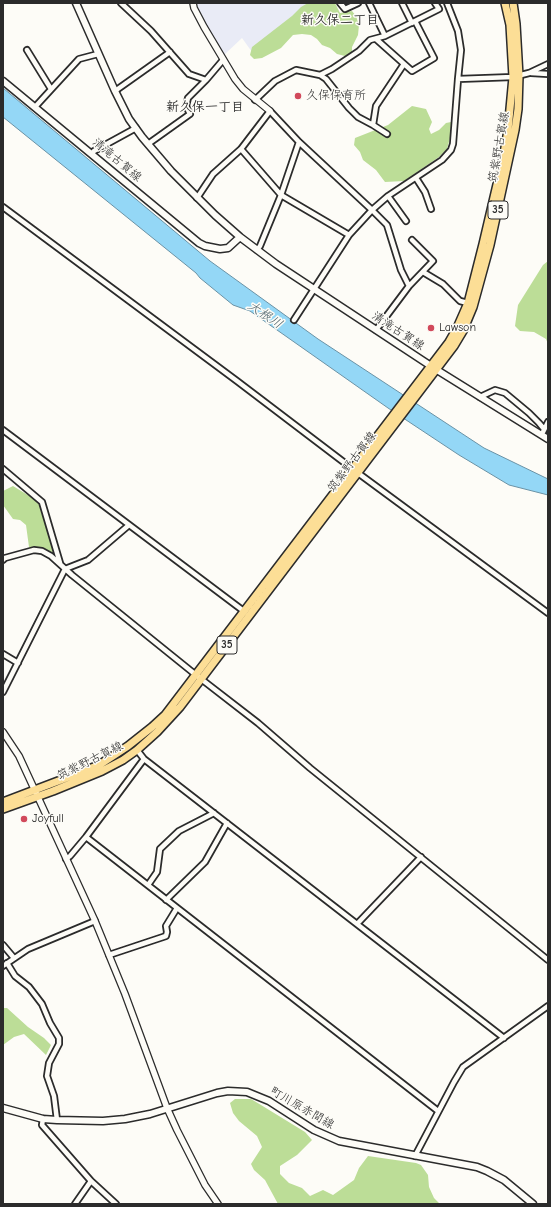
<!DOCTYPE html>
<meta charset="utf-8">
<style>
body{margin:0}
#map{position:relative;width:551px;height:1207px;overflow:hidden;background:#fdfcf7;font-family:"Comic Neue",sans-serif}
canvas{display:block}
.frame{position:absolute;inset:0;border:4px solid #2b2b2b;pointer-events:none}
</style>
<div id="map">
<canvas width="551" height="1207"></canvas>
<div class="frame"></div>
</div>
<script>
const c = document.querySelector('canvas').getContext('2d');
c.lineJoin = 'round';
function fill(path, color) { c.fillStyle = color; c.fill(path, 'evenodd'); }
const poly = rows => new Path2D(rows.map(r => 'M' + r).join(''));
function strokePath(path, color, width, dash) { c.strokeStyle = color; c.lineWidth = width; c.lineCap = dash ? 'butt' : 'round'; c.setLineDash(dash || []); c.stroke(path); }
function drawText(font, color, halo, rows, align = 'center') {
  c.font = font + ' "Comic Neue","Klee One",sans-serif'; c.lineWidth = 3; c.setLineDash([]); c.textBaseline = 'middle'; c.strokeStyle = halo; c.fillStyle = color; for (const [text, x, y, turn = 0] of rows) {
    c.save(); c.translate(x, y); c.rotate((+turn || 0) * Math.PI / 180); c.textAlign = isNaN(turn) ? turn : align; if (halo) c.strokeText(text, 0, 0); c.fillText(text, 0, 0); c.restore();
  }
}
fill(poly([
 [197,3,314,3,252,52,242,38,224,55,198,10]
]), '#e9ebf6');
fill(poly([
 [308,3,335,3,340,13,352,11,356,16,359,25,358,35,352,47,352,52,345,56,337,54,330,48,322,45,317,39,311,35,302,34,293,35,281,48,262,58,254,59,250,55,252,47,292,16,301,7],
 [412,106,426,109,432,122,429,129,431,134,439,130,446,123,451,122,450,138,447,149,439,157,404,181,385,182,376,170,363,160,360,152,354,145,355,138,388,125],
 [548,261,548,344,546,339,534,332,520,331,515,326,518,305,543,265],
 [13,486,31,497,40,504,41,512,56,554,55,556,45,550,29,547,26,525,20,520,13,519,3,505,3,491],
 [3,1008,7,1008,28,1027,44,1038,51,1045,46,1055,24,1034,14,1037,3,1045],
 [235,1099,251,1099,261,1105,305,1132,312,1140,297,1155,280,1166,280,1174,289,1183,302,1188,310,1196,323,1190,333,1195,354,1180,359,1168,368,1156,416,1163,421,1165,428,1175,429,1187,434,1198,440,1204,278,1204,265,1180,254,1170,251,1164,262,1147,257,1136,239,1121,233,1113,230,1103]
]), '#bcdd97');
const water = poly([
 [3,88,210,261,318,339,484,448,548,479,548,495,509,485,459,455,388,408,250,311,233,305,200,278,196,273,3,117,3,88]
]);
fill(water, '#94d7f6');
strokePath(water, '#6a92a5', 1);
const minor = poly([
 [121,3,151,31,189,74,206,80,223,60],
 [340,3,345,9,358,3],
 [369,3,385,36],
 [402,3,412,23],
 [376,39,412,71,434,58,415,21],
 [27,50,51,89],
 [531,73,548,74],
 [320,75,326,79,349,108,358,117,373,125,376,106,404,64],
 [458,79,513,77,529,73,548,64],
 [115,91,170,52],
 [255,100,275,81,296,70,320,75,332,69,359,51,370,40,385,36,439,9,435,3],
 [35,107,79,59,98,54],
 [373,125,387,134],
 [148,144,190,114,186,106,188,98,206,80],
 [241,149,281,195,349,235],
 [92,154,94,151,136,128],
 [416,178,425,192,431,209],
 [388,196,406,221],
 [197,198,213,174,241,149,270,111,299,142,372,210,387,225,401,270,409,286,376,330],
 [3,207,237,381,358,473,548,613],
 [257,250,260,246,281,195,299,142],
 [423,272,443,284,460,301,468,303],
 [409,286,433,261,412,240],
 [294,320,349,235,372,210,388,196,442,160,451,150,453,144,458,79,461,50,458,31,447,3],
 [480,397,495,390,505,393,529,413,539,423,544,429],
 [3,430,245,612],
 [543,432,548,422],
 [3,469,42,502,60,563],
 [3,560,5,558,34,550,42,551,51,556,72,575,196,675,258,723,310,768,548,960],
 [3,654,18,663],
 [3,692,65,569,88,560,129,525],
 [137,750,144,759,504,1038],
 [86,837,438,1111],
 [66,859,70,856,86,837,144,759],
 [148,885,157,872,160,849,179,831,214,813],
 [166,900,205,862,227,823],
 [357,924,421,857],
 [3,945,14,958],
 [109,955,166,936,167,932,166,926,177,908],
 [7,963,15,976,29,987,42,1004,50,1023,59,1038,59,1044,49,1063,47,1076,54,1096,57,1120],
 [3,966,28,949,95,921],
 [43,1119,42,1125,91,1181,116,1204],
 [415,1156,454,1082,463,1067,548,1006],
 [75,1204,91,1181]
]);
const tertiary = poly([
 [193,3,194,8,204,27,235,79,243,89,270,111],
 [3,732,19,756,95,921,125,994,167,1108,177,1130,205,1185,218,1204]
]);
const secondary = poly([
 [76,3,115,91,129,119,142,137,171,171,215,215,240,237,276,264,437,370,548,439],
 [3,81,199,243,205,246,220,249,228,248,240,237],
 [3,1108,43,1119,57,1120,103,1121,125,1119,150,1114,217,1093,228,1091,247,1092,269,1101,314,1130,339,1141,477,1167,487,1171,504,1180,533,1204]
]);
const primary = poly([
 [3,802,74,775,99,765,128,746,152,727,165,715,449,342,457,328,468,303,483,244,503,159,508,130,513,77,510,25,505,3],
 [3,809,53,791,102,771,123,760,137,750,157,732,180,707,454,346,463,331,473,307,490,245,515,130,518,109,519,76,516,24,513,3]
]);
strokePath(minor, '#2b2b2b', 8);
strokePath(tertiary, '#2b2b2b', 8);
strokePath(secondary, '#2b2b2b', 9);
strokePath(primary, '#2b2b2b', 10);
strokePath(minor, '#fdfcf7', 4.5);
strokePath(tertiary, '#fdfcf7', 5.5);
strokePath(secondary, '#fdfcf7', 6);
strokePath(primary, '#fcde96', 7);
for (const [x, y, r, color] of [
 [298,96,4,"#d1495b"],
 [431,328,4,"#d1495b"],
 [24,819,4,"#d1495b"]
]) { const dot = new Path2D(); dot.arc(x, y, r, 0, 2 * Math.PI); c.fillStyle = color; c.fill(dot); strokePath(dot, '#fdfcf7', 1.5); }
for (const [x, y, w] of [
 [498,210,20],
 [227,645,20]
]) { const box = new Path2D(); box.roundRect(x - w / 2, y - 9, w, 18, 3); c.fillStyle = '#fdfcf7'; c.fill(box); strokePath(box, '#2b2b2b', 1); }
drawText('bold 11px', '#2b2b2b', null, [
 ["35",498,210],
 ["35",227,645]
]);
drawText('12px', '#2b2b2b', '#fdfcf7', [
 ["久保保育所",306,96],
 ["Lawson",439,328],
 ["Joyfull",32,819]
], 'left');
drawText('12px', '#2b2b2b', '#fdfcf7', [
 ["筑紫野古賀線",499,147,-80],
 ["清滝古賀線",117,160,40],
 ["清滝古賀線",398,331,33],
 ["筑紫野古賀線",352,462,-53],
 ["筑紫野古賀線",90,761,-26],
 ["町川原赤間線",302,1108,30]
]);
drawText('bold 13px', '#2b2b2b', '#fdfcf7', [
 ["新久保二丁目",340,20],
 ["新久保一丁目",205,107]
]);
drawText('italic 13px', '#4a5f68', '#fdfcf7', [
 ["大根川",265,315,34]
]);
</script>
